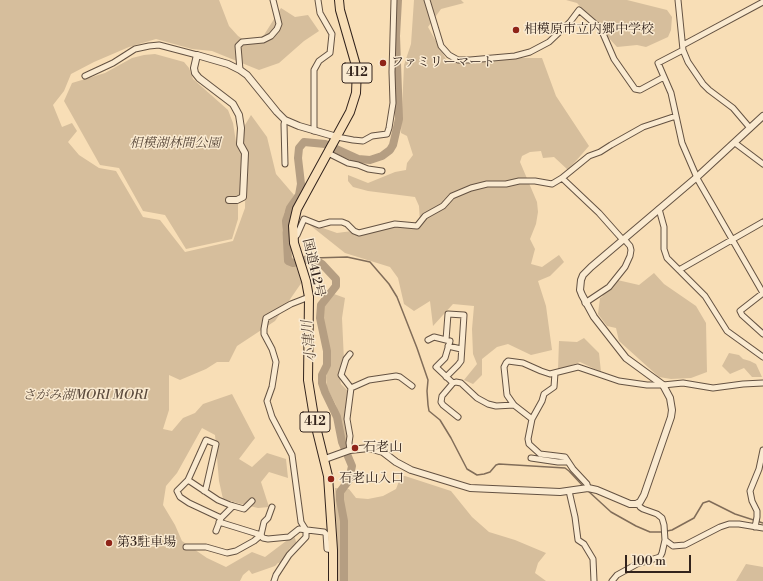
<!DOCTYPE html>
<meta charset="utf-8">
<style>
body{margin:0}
#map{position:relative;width:763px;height:581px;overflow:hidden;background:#f8deb6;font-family:"Libre Bodoni",serif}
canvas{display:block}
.scale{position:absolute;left:625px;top:555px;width:66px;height:18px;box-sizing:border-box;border:2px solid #32231c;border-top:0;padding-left:5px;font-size:12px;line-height:14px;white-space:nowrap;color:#32231c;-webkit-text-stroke:3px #faead0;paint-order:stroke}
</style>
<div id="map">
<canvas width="763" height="581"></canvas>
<div class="scale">100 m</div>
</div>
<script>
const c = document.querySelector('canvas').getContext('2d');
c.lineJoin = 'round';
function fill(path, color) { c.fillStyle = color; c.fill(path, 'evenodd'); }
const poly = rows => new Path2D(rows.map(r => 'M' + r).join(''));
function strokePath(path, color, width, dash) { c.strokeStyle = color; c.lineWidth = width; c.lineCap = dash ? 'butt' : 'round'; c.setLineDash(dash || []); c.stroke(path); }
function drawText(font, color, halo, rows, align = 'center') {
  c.font = font + ' "Libre Bodoni","Noto Serif JP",serif'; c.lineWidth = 3; c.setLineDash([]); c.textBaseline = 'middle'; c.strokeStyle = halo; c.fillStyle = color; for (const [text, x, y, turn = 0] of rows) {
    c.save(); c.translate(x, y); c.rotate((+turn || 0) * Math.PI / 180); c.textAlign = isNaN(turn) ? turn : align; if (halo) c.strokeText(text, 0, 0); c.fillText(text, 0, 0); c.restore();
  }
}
fill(poly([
 [0,0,219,0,229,26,238,36,250,44,264,35,281,8,295,17,308,15,319,31,304,41,279,63,259,70,212,51,192,49,156,39,129,47,94,62,71,74,64,91,53,105,62,127,72,123,77,131,68,142,79,155,99,168,116,171,143,217,160,220,185,252,233,241,245,208,246,153,241,145,245,125,251,115,267,137,276,174,294,195,284,213,282,230,302,282,275,321,237,346,229,362,217,362,206,369,180,380,169,375,169,410,163,429,172,431,183,418,195,413,203,404,232,394,255,438,239,459,252,467,267,453,286,459,288,478,269,472,261,482,269,507,258,508,237,503,223,499,219,481,215,435,202,428,177,473,166,486,163,505,175,525,182,541,207,558,226,567,252,552,265,557,294,535,297,545,290,548,283,562,278,563,275,566,252,574,249,570,243,575,240,581,0,581],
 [414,0,461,0,464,3,441,9,428,27,447,61,467,64,512,58,542,58,556,96,589,146,568,170,554,157,543,158,541,151,530,152,522,156,520,162,537,202,538,212,536,224,530,239,535,249,531,264,542,267,559,255,564,262,550,276,538,281,546,306,552,350,531,355,508,344,497,347,482,359,482,375,473,384,464,380,477,364,473,354,472,329,474,306,453,304,433,326,430,301,414,311,404,304,398,278,390,267,345,253,306,222,337,233,420,222,419,206,415,197,368,191,353,187,348,181,348,175,368,183,395,172,406,170,407,163,413,155,407,136,401,133,404,65,411,44],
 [566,0,627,0,667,10,672,17,671,30,668,37,646,47,637,45,617,47,577,3],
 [155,54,184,62,189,68,193,79,228,110,233,123,236,142,244,154,242,193,238,198,238,219,232,239,186,249,165,215,143,211,119,168,100,165,64,101,72,83,105,73,132,58,144,55],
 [654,273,664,284,696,306,706,323,707,372,691,378,671,379,659,377,619,341,616,328,607,326,598,314,600,298,602,297,613,279,639,285],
 [334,294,345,298,342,318,344,361,339,374,341,384,350,393,349,436,346,442,339,421,336,405,327,388,326,377,330,358,327,340,322,321,323,305],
 [584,338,599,353,601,372,580,362,558,370,559,341,577,342],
 [729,353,739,355,743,359,750,361,756,364,762,377,752,377,744,368,730,374,722,366],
 [401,476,405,476,451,491,472,517,489,532,515,540,546,553,538,563,535,573,546,581,336,581,337,545,335,488,349,489,356,498,368,499,383,496,396,489],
 [746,564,763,567,763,581,736,581]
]), '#d6be9c');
strokePath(poly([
 [313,258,347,257,370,262,389,284,397,297,417,348,428,380,427,391,428,405,429,411,440,420,451,438,467,469,477,475,484,474,490,472,496,465,499,464,565,468,569,471,583,486],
 [587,490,611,512,636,526,650,532,662,532,672,530,694,518,703,503,709,501,735,514,763,523]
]), '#816d59', 1.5);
strokePath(poly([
 [344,581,344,521,340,500,340,492,349,480,352,466,342,442,337,417,325,392,322,383,322,375,327,365,327,351,320,318,321,305,336,286,336,279,322,264,313,258,293,263,288,261,286,221,290,208,299,195,301,184,298,158,299,148,304,142,325,144,358,159,370,160,382,156,390,150,393,145,399,119,396,36,398,0]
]), '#b59e82', 8);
const minor = poly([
 [427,0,441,46,449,55,458,60,470,60,515,56,530,52,549,42,570,22,579,10,601,29,614,59,635,89,640,90,664,77],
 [678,0,683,50,688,62,703,84,709,90,733,108,750,128],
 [683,45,763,2],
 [683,50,658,63,671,93,682,143,698,180,763,293],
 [240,70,238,46,242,42,263,40,271,36,277,29,279,24,273,0],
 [85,76,113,63,135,49,149,46,159,45,197,55],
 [285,120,284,124,285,164],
 [314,131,314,70,319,61,330,53,332,34,320,13,318,0],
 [337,137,353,140,363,141,372,136,387,134,389,128,393,103,392,72,394,0],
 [735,143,763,164],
 [328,153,348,163,358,165,368,169,382,171],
 [562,178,599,213,623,240],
 [659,209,664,227,664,249,667,258,705,296,727,331,763,357],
 [294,238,297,235,304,219,319,225,330,222,342,222,347,224,354,231,359,233,395,224,417,226,425,216,443,206,452,196,471,188,487,184,506,184,519,181,535,181,552,184,562,178,589,156,600,152,611,145,643,127,676,116],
 [679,270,763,222],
 [763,293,740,311,742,315,763,334],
 [585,303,609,287,625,267,630,256,631,250,630,246,624,239],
 [428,340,434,337,450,341,445,358,436,367,453,383],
 [448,346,461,349],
 [446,377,458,365,461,361,464,315,448,314,446,340],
 [351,388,369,380,396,376,400,377,412,386],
 [458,417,443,405,441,402,442,396,453,383,456,382,461,383,477,398,488,404,496,406,514,405],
 [532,419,542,401,544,394,554,387,555,373],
 [350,450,349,443,350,436,347,419,351,388,341,375,346,359,350,354],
 [531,458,558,462,568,462],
 [188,480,218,500,230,505,244,509,252,501],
 [588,488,587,484,573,469,565,457,540,454,529,444,528,439,532,419,514,405,507,395,504,367,506,363,508,361,523,363,541,371,550,374,578,367,619,381,647,385,663,385,683,383,713,388,743,384,763,383],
 [204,491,206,488,216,444,206,440,188,480,177,491,180,497,189,503,221,518],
 [569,491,575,517,578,540,584,544,593,559,594,581],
 [638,503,640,507,643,509,657,514,662,518,664,525,665,540,673,546,685,545,720,527,729,524,739,524,763,528],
 [219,522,261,535,263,538,268,539,289,537,299,529,324,532,326,534,327,549,333,550],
 [755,527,757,517,757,511,752,501,750,491,759,469,763,450],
 [216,531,221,518,233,506],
 [186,547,206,547,227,553,236,551,254,541,261,535,264,522,268,518,272,507],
 [274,581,276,575,289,555,306,537,306,530,301,522,292,455,272,417,267,401,272,387,276,362,272,349,264,334,264,329,266,318,291,304,309,297],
 [612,581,617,575,637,564,660,557,662,553,665,540]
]);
const tertiary = poly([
 [229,200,237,200,243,197,245,153,240,144,241,128,239,115,233,104,199,78,195,73,194,68,197,55,228,64,240,70,247,75,277,112,285,120,299,126,337,137],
 [325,459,350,450,369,448,383,452,396,462,411,470,470,488,560,492,588,488,597,490,630,504,636,504,640,502,644,495,671,417,672,410,670,398,663,385,626,358,594,317,582,295,580,290,581,280,583,275,591,267,697,177,763,116]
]);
const trunk = poly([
 [333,581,333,550,328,476,315,423,308,380,309,297,306,281,294,243,293,226,297,209,350,112,356,93,357,69,340,10,339,0]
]);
strokePath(minor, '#645242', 7);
strokePath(tertiary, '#645242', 8);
strokePath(trunk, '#32231c', 10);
strokePath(minor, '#faead0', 5);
strokePath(tertiary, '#faead0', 6);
strokePath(trunk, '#f8deb6', 8);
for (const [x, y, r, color] of [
 [516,30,4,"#8f2418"],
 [383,63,4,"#8f2418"],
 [355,448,4,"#8f2418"],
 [331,479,4,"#8f2418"],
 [109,543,4,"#8f2418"]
]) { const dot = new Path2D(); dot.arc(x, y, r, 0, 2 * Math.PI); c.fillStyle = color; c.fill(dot); strokePath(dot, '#faead0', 1.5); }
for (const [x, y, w] of [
 [357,73,30],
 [315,422,30]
]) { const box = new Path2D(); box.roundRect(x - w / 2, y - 10, w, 20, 3); c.fillStyle = '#faead0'; c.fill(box); strokePath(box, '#32231c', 1); }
drawText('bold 12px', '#32231c', null, [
 ["412",357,73],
 ["412",315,422]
]);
drawText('13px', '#32231c', '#faead0', [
 ["相模原市立内郷中学校",524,30],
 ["ファミリーマート",391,63],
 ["石老山",363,448],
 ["石老山入口",339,479],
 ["第3駐車場",117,543]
], 'left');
drawText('italic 13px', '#5b4a3c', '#faead0', [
 ["相模湖林間公園",175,144],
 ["さがみ湖MORI MORI",85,396]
]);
drawText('13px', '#32231c', '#faead0', [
 ["国道412号",313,268,77]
]);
drawText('italic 14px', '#604e40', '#faead0', [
 ["小津川",310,341,-96]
]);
</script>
